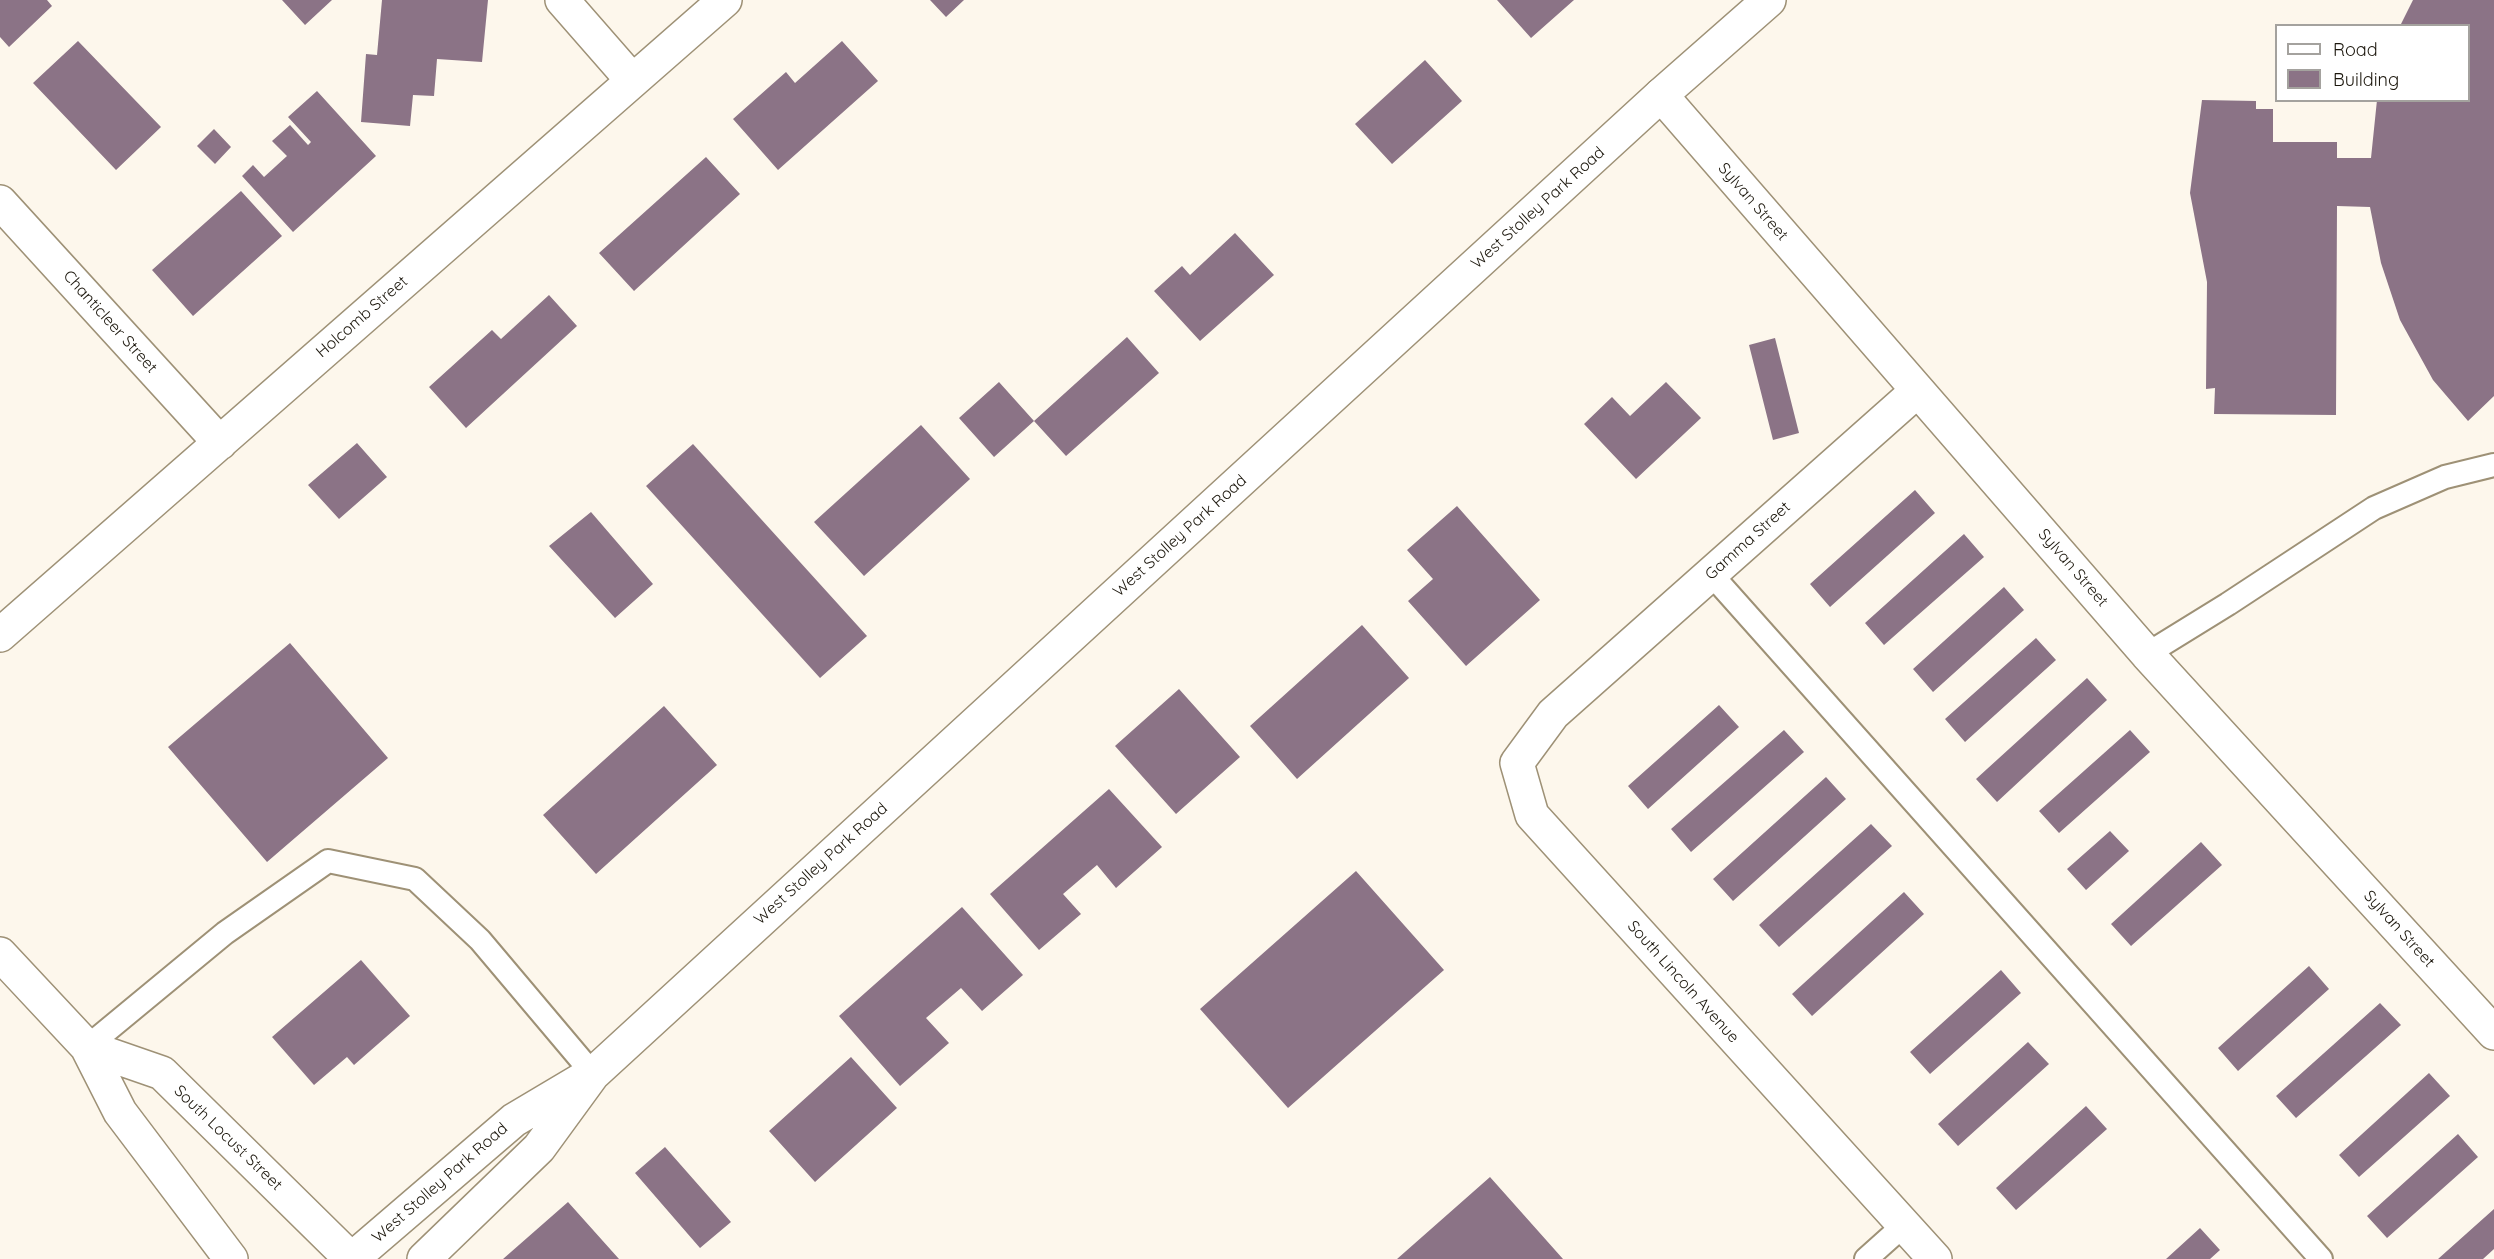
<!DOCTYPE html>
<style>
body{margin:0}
#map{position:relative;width:2494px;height:1259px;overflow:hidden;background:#fdf7ec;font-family:Quicksand,sans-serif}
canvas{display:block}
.legend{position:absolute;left:2275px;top:24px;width:195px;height:78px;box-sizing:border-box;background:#fff;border:2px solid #a4a29e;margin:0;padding:8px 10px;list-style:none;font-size:18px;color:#1c170d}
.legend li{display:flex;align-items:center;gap:12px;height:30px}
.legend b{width:30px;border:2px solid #a4a29e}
</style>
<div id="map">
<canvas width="2494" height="1259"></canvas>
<ul class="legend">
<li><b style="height:8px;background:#fff"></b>Road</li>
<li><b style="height:16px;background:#8b7386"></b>Building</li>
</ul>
</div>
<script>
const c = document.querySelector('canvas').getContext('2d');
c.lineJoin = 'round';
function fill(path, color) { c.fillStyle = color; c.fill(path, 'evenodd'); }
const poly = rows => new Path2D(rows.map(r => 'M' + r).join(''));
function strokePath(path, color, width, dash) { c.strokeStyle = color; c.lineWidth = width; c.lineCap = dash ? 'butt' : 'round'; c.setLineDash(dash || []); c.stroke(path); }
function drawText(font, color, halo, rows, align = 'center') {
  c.font = font + ' Quicksand,sans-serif'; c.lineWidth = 4.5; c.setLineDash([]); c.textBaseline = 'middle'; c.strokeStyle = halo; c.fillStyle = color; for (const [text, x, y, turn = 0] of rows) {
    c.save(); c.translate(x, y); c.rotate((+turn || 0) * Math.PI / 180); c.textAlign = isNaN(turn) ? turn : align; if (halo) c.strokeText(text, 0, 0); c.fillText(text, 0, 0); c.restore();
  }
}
fill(poly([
 [0,0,47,0,52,6,9,47,0,37],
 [282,0,332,0,305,25],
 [382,0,488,0,482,62,437,59,434,96,413,95,410,126,361,122,366,54,377,55],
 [930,0,964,0,946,17],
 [1497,0,1574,0,1531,38],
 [2413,0,2494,0,2494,396,2468,421,2433,380,2400,320,2381,263,2370,207,2337,206,2336,415,2214,414,2215,388,2206,389,2207,282,2190,193,2202,100,2256,101,2256,109,2273,109,2273,142,2337,142,2337,158,2371,158,2377,100,2468,100,2468,26,2400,26],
 [78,41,161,127,116,170,33,83],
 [842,41,878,81,778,170,733,119,786,72,795,83],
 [1425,60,1462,101,1392,164,1355,124],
 [317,91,376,156,293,232,242,176,253,165,264,177,287,156,272,141,290,125,308,145,311,142,288,117],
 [214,129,231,147,215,164,197,146],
 [706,157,740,194,634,291,599,253],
 [241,191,282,236,193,316,152,270],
 [1235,233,1274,275,1200,341,1154,291,1182,266,1190,275],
 [549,295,577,326,466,428,429,387,492,330,501,339],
 [1127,337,1159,373,1066,456,1034,421],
 [1775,338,1799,433,1773,440,1749,345],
 [999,382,1034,421,994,457,959,418],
 [1666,382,1701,418,1636,479,1584,424,1612,397,1630,416],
 [921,425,970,479,864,576,814,522],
 [357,443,387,477,339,519,308,485],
 [693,444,867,636,820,678,646,486],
 [1915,490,1935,513,1830,607,1810,584],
 [1457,506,1540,600,1466,666,1408,601,1433,579,1407,550],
 [591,512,653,584,615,618,549,546],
 [1964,534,1984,557,1884,645,1865,623],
 [2004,587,2024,610,1933,692,1913,669],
 [1362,625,1409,678,1297,779,1250,726],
 [2036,638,2056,660,1965,742,1945,719],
 [290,643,388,758,267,862,168,747],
 [2087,678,2107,700,1997,802,1976,779],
 [1179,689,1240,757,1176,814,1115,746],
 [1719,705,1739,727,1648,809,1628,786],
 [664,706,717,765,596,874,543,815],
 [1784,730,1804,752,1691,852,1671,829],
 [2130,730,2150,752,2059,833,2039,811],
 [1826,777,1846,799,1733,901,1713,879],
 [1109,789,1162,847,1116,888,1097,865,1063,894,1081,914,1039,950,990,894],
 [1871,824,1892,846,1779,947,1759,925],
 [2110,831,2129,851,2086,890,2067,869],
 [2201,842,2222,865,2131,946,2111,924],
 [1356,871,1444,970,1288,1108,1200,1009],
 [1904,892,1924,914,1812,1016,1792,994],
 [962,907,1023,975,982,1011,961,988,926,1018,949,1043,900,1086,839,1016],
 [361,960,410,1016,354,1065,347,1057,314,1085,272,1037],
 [2309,966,2329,989,2238,1071,2218,1048],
 [2001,970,2021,993,1930,1074,1910,1052],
 [2380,1003,2401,1025,2296,1118,2276,1096],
 [2028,1042,2049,1064,1958,1146,1938,1124],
 [851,1057,897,1108,815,1182,769,1131],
 [2429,1073,2450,1096,2359,1177,2339,1155],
 [2086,1106,2107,1129,2016,1210,1996,1188],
 [2458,1134,2478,1157,2387,1238,2367,1216],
 [665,1147,731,1222,700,1248,635,1173],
 [1490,1177,1563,1259,1397,1259],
 [568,1202,619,1259,503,1259],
 [2494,1209,2494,1249,2483,1259,2438,1259],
 [2200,1228,2220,1250,2210,1259,2166,1259]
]), '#8b7386');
const lane = poly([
 [1711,574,2321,1259],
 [2147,654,2228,604,2374,508,2445,477,2494,465],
 [87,1047,225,933,328,861,415,879,480,940,593,1074],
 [1866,1259,1904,1225]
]);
const street = poly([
 [562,0,632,80],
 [1661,95,2147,654,2494,1033],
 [0,202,220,443],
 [1917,391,1553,714,1517,763,1532,815,1935,1259],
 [0,635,725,0]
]);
const secondary = poly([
 [352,1259,514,1120,583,1079],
 [424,1259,539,1148,593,1074,1661,95,1769,0]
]);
const primary = poly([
 [0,954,87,1047,120,1112,231,1259],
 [87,1047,162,1073,351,1259]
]);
strokePath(lane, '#9e9176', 26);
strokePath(street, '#9e9176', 36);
strokePath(secondary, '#9e9176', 36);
strokePath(primary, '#9e9176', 36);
strokePath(lane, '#fff', 22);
strokePath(street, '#fff', 33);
strokePath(secondary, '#fff', 33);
strokePath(primary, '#fff', 33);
drawText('16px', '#1c170d', '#fff', [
 ["Sylvan Street",1753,202,49],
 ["West Stolley Park Road",1538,208,-42],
 ["Holcomb Street",362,317,-41],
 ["Chanticleer Street",110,322,48],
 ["West Stolley Park Road",1180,536,-42],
 ["Gamma Street",1748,541,-42],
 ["Sylvan Street",2073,568,49],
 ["West Stolley Park Road",821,864,-42],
 ["Sylvan Street",2399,929,48],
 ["South Lincoln Avenue",1683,982,48],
 ["South Locust Street",228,1138,44],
 ["West Stolley Park Road",440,1183,-41]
]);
</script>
